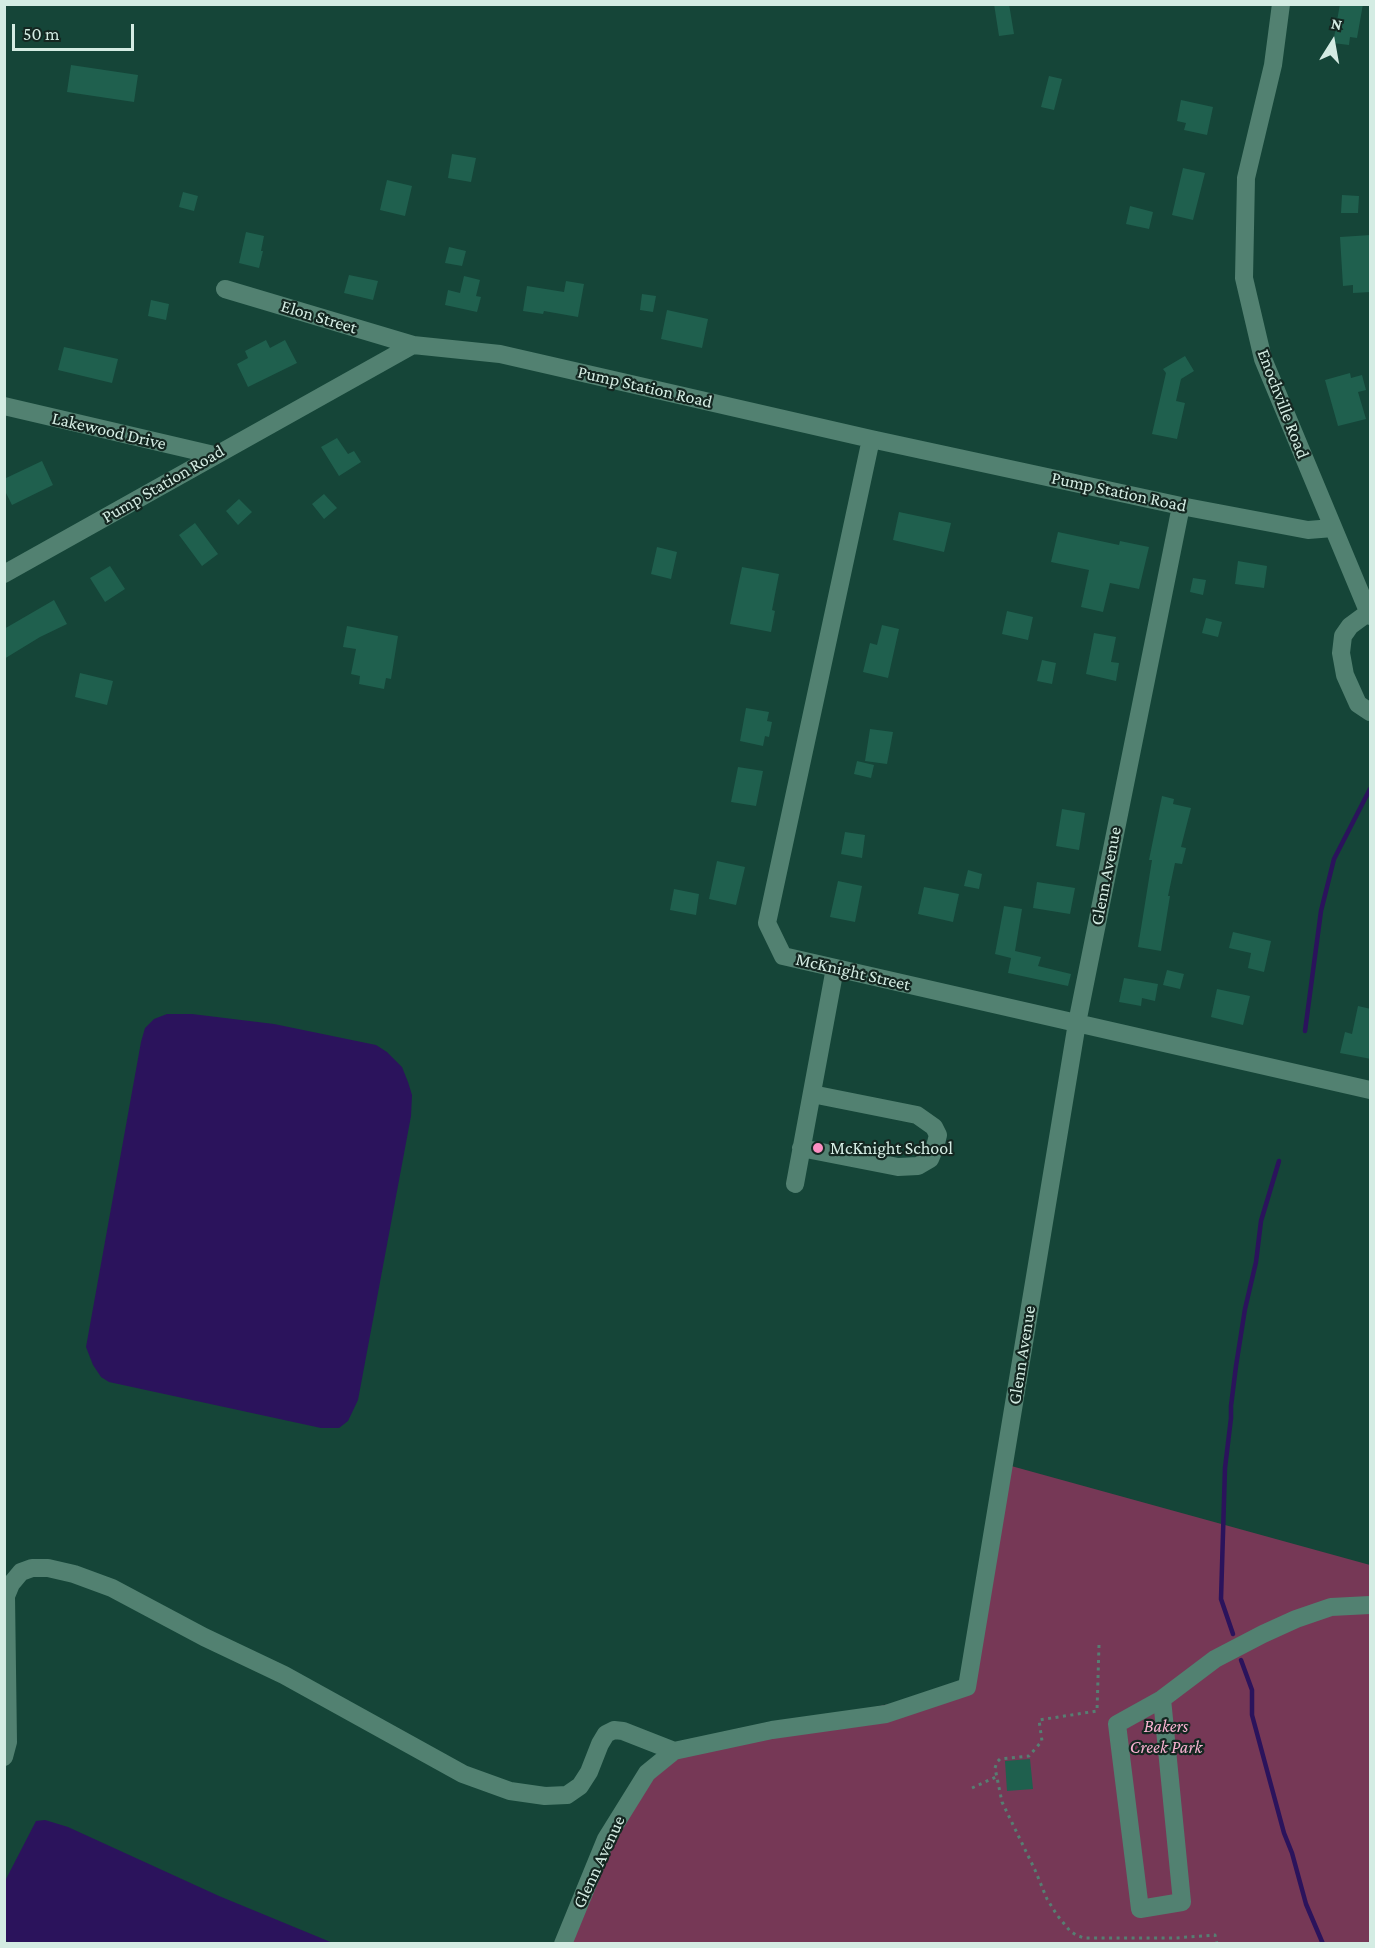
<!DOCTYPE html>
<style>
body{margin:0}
#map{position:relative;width:1375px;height:1948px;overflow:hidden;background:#154538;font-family:"Crimson Pro",serif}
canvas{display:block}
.frame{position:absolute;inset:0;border:6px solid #d4ece3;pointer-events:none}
.north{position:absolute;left:1303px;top:12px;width:60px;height:60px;-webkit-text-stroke:4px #142721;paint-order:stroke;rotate:11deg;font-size:16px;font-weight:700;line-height:24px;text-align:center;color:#d4ece3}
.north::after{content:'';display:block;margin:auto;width:21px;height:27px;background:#d4ece3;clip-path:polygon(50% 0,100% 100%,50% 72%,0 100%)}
.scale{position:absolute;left:12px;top:24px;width:122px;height:27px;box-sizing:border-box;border:3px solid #d4ece3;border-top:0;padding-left:8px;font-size:18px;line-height:21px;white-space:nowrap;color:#d4ece3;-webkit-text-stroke:4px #142721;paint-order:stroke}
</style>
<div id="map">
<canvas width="1375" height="1948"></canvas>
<div class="frame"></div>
<div class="north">N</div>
<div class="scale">50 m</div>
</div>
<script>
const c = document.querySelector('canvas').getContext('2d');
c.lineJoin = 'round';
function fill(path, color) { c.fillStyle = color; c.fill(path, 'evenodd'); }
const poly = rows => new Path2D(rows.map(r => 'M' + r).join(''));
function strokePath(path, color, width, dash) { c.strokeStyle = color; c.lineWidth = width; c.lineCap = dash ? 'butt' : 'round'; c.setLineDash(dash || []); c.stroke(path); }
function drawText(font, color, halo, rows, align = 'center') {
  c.font = font + ' "Crimson Pro",serif'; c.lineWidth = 4.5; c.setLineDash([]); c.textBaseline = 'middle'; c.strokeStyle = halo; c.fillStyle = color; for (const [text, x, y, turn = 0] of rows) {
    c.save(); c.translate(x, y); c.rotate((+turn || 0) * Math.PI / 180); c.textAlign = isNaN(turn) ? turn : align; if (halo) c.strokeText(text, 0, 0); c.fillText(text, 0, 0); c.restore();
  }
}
fill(poly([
 [1004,1464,1370,1565,1370,1943,562,1944,606,1839,674,1751,967,1687]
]), '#763856');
fill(poly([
 [167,1014,192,1014,274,1024,376,1045,387,1052,402,1067,408,1082,412,1095,411,1116,358,1400,348,1421,339,1428,321,1428,109,1382,101,1377,93,1365,86,1347,141,1042,145,1028,154,1019],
 [45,1820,68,1827,219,1896,333,1943,11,1943,5,1941,5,1881,36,1821]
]), '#2b135c');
strokePath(poly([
 [1305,1031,1321,911,1334,859,1370,789],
 [1233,1634,1221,1599,1225,1468,1231,1418,1231,1406,1236,1366,1245,1309,1256,1262,1261,1221,1279,1161],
 [1241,1660,1252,1690,1252,1715,1284,1833,1292,1853,1306,1904,1323,1944]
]), '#2b135c', 4.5);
fill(poly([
 [994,4,1009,4,1014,34,999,36],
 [1340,4,1363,4,1357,38,1350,37,1349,45,1333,43],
 [71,65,138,75,134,102,67,92],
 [1049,76,1062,79,1054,110,1041,107],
 [1181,100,1213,107,1207,135,1184,130,1186,123,1177,121],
 [452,154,476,158,471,182,448,178],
 [1183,168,1205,173,1193,220,1172,215],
 [387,180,412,186,405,216,380,210],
 [183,192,198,196,194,211,179,207],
 [1342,195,1359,196,1358,213,1341,213],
 [1130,206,1153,212,1149,229,1126,224],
 [246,232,264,236,261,251,263,251,259,268,239,263],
 [1371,235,1371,292,1353,293,1353,285,1343,286,1340,237],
 [449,247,466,251,462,266,445,263],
 [349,275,378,281,373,300,344,293],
 [464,276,480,280,476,296,481,297,477,312,445,305,448,290,460,293],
 [566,281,584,284,578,317,544,311,543,314,523,311,527,286,564,292],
 [642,294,656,296,653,312,640,310],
 [151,300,169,304,166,320,148,316],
 [667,310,708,319,702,348,661,339],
 [266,340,270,348,285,340,297,363,248,387,237,364,248,358,245,351],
 [64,347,118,359,112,383,58,370],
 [1185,356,1194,371,1181,379,1176,401,1185,403,1177,439,1152,434,1166,373,1163,369],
 [1350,373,1351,378,1362,375,1366,390,1358,392,1366,419,1338,426,1325,380],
 [337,438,348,454,354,451,361,462,339,476,321,447],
 [42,461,53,485,12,505,4,489,4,479],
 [324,494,337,508,324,519,312,504],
 [239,499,252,512,238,525,226,511],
 [899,512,951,523,944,552,893,540],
 [195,523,218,554,202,566,179,535],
 [1058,532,1119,545,1120,541,1149,547,1139,589,1110,583,1103,612,1081,607,1089,570,1051,562],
 [657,547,677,552,671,579,651,574],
 [1238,561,1267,566,1264,588,1235,584],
 [110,566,125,589,105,602,90,578],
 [742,567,779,574,772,610,775,611,771,632,730,624],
 [1193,578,1206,580,1203,595,1190,592],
 [54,600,67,624,40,637,4,659,4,629],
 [1007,611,1033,617,1028,640,1002,634],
 [1206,618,1222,622,1218,637,1202,633],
 [882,625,899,629,888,678,863,672,870,643,877,645],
 [347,626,398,636,391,679,386,678,384,689,359,684,360,676,351,674,356,649,343,647],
 [1094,633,1116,637,1111,662,1119,663,1116,681,1086,674],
 [1042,660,1056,663,1052,684,1037,681],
 [80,673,113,681,107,705,75,697],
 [746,708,769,712,767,721,772,722,769,737,765,736,763,746,740,741],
 [870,729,893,732,887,764,865,761],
 [857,761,874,765,871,778,854,774],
 [738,767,763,771,756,806,731,802],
 [1162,796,1174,799,1173,804,1191,808,1181,847,1186,848,1182,864,1175,863,1168,896,1170,896,1161,951,1138,947,1152,860,1149,860],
 [1062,809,1085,813,1079,850,1056,846],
 [845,832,865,835,862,858,841,854],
 [717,861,745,867,736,905,709,899],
 [968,870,982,874,979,889,964,886],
 [838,881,862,886,855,922,830,917],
 [1037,882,1075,888,1070,914,1033,908],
 [924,887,959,894,953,922,918,914],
 [674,889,699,894,696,915,670,910],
 [1004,906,1022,909,1015,951,1041,957,1038,966,1071,974,1068,986,1008,973,1011,958,995,954],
 [1233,932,1271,941,1264,972,1248,968,1251,953,1229,948],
 [1167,970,1184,974,1180,989,1163,985],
 [1124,978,1158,984,1155,1001,1142,998,1141,1006,1119,1002],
 [1217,989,1250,996,1243,1025,1211,1017],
 [1358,1006,1371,1009,1371,1059,1340,1053,1345,1032,1352,1034],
 [1030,1759,1033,1789,1007,1791,1005,1761]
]), '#1f604e');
strokePath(poly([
 [1099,1645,1097,1711,1039,1720,1042,1741,1029,1756,1000,1759,997,1762,995,1768,1002,1802,1035,1870,1047,1899,1057,1915,1070,1931,1076,1935,1084,1938,1175,1938,1215,1935,1217,1944],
 [972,1788,998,1776]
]), '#567e72', 3, [3, 4.5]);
strokePath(poly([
 [1281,4,1273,65,1246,178,1244,278,1263,359,1370,616],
 [225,289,413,345],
 [4,406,214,455],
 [871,439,767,923,783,956,1370,1090],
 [4,574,413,345,500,354,871,439,1181,506,1308,530,1333,528],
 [1369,612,1350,626,1343,636,1341,653,1345,675,1358,704,1370,712],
 [801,1148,898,1167,918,1166,930,1159,935,1147,938,1135,934,1127,917,1115,812,1094],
 [795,1184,835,968],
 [1162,1699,1182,1902,1140,1909,1117,1724,1162,1699,1215,1659,1263,1634,1296,1619,1331,1607,1370,1605],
 [4,1757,8,1742,6,1596,11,1584,21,1572,32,1568,48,1568,74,1574,112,1588,204,1637,284,1675,463,1774,510,1791,545,1796,567,1795,580,1786,589,1772,600,1744,606,1734,614,1730,623,1731,674,1751],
 [563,1944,606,1839,647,1773,674,1751,772,1730,886,1714,967,1687,1077,1023,1181,506]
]), '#528171', 18);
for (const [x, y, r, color] of [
 [818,1148,6,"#fc8fc2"]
]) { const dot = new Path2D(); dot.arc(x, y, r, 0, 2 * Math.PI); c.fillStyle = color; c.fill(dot); strokePath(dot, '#142721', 2); }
drawText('18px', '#d4ece3', '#142721', [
 ["Elon Street",319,317,17],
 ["Pump Station Road",645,387,13],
 ["Enochville Road",1283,404,69],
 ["Lakewood Drive",109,431,13],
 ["Pump Station Road",163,484,-30],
 ["Pump Station Road",1119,492,12],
 ["Glenn Avenue",1106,876,-79],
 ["McKnight Street",853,972,13],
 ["Glenn Avenue",1022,1355,-81],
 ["Glenn Avenue",599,1862,-65]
]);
drawText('18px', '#d4ece3', '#142721', [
 ["McKnight School",830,1148]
], 'left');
drawText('italic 18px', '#f8b2d1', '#142721', [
 ["Bakers",1166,1726],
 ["Creek Park",1166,1747]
]);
</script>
